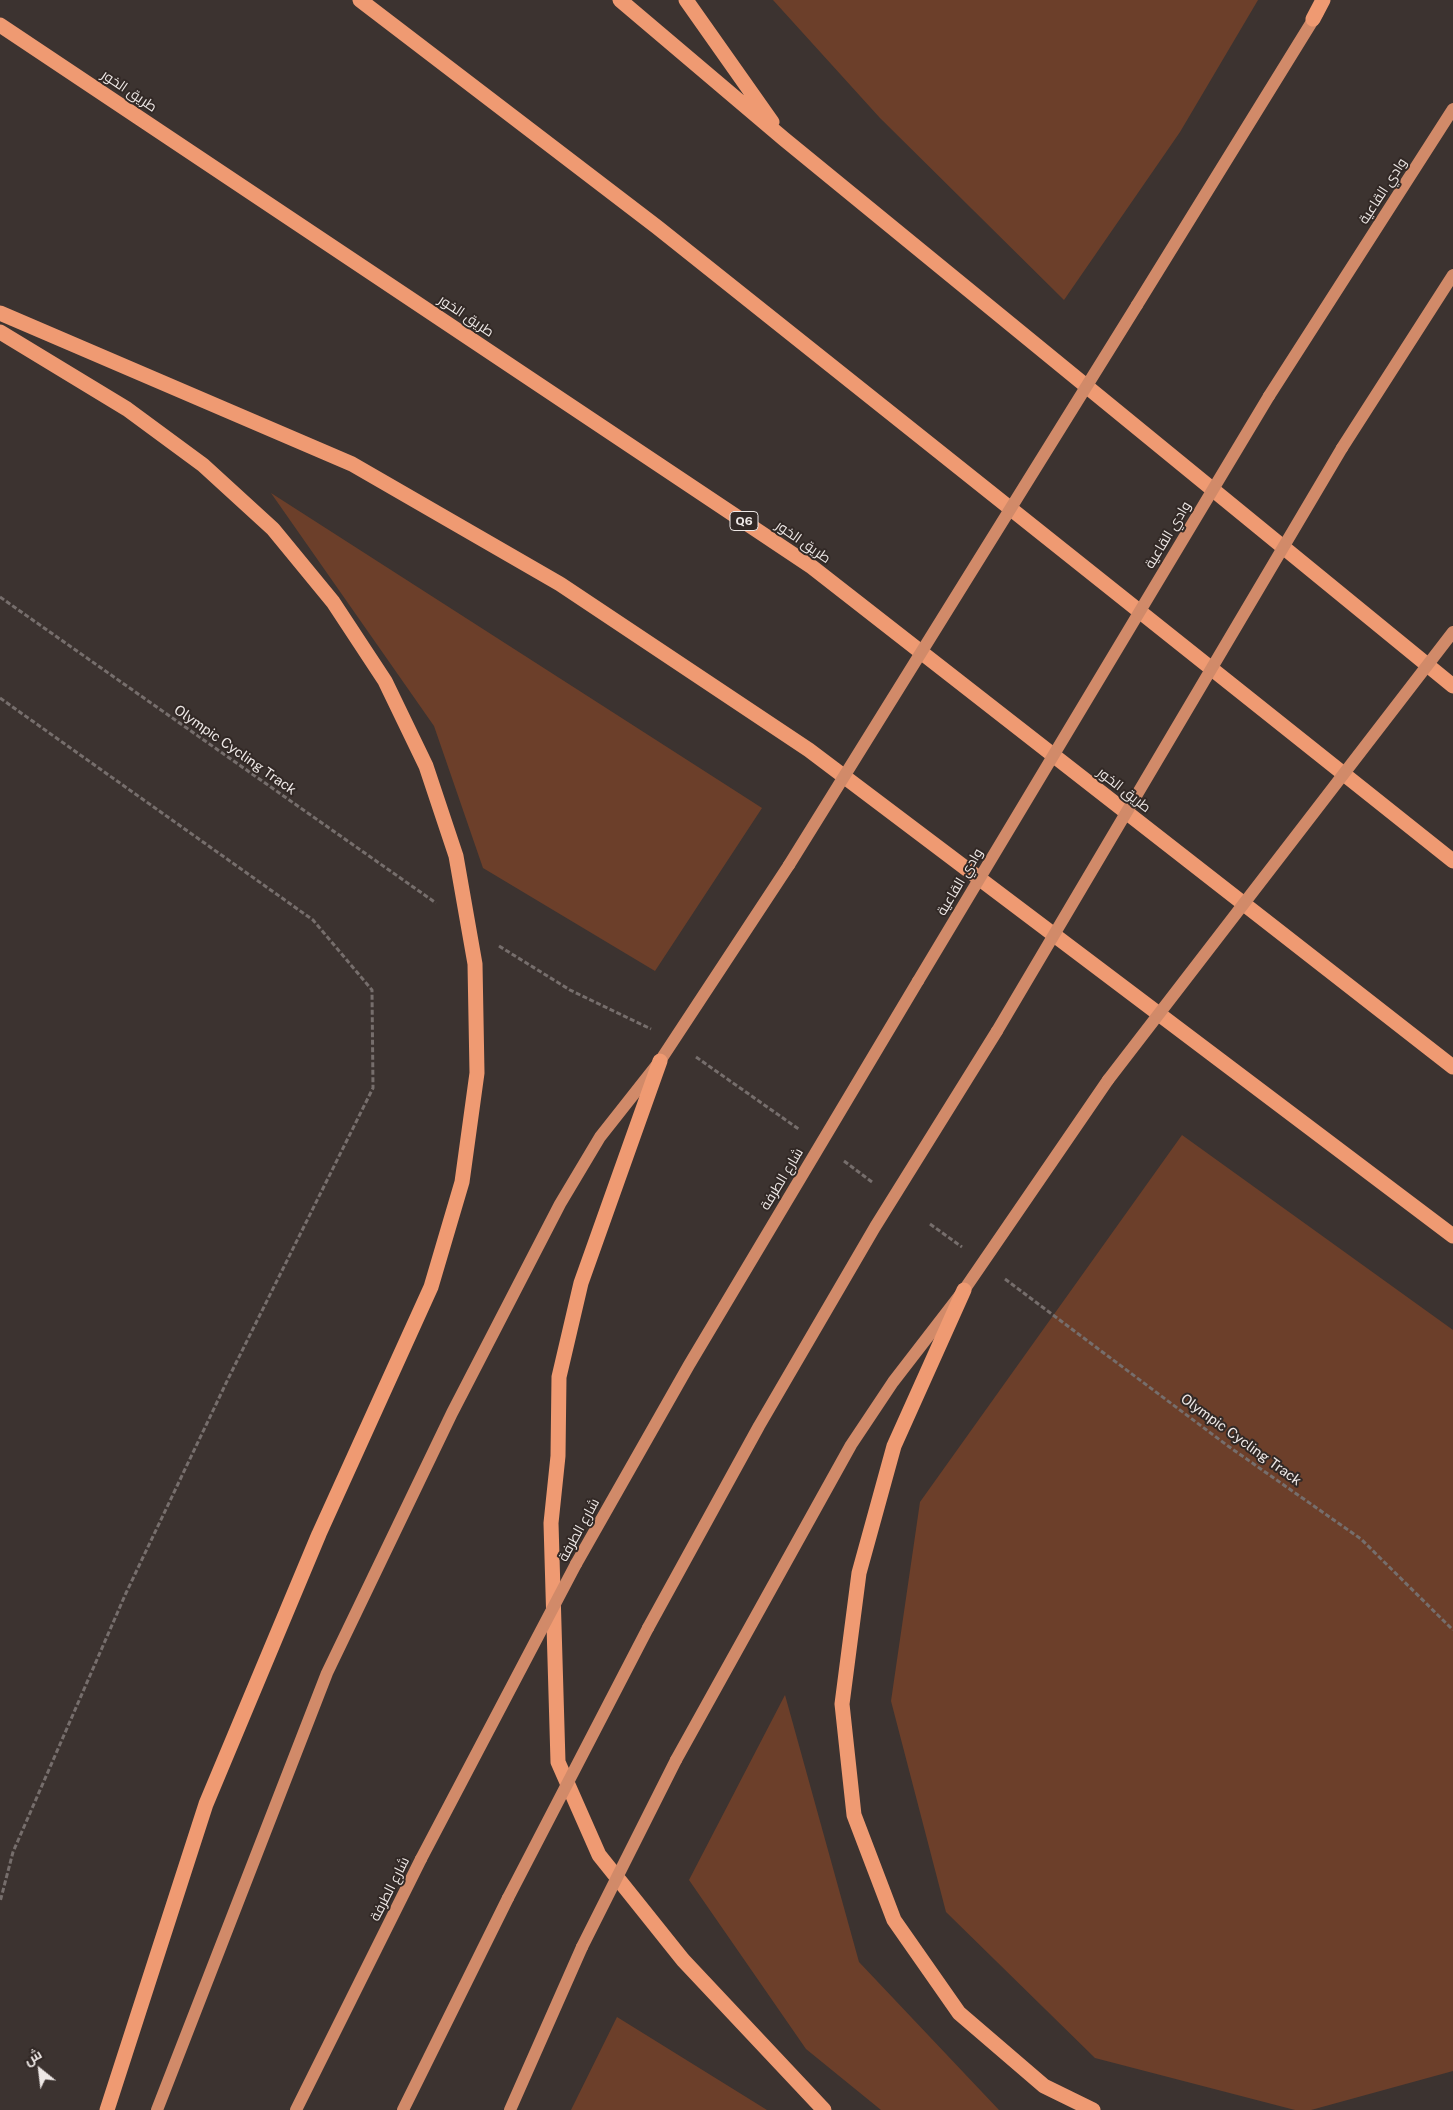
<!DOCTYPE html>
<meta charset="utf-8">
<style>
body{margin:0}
#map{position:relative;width:1453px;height:2110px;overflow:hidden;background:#3c3330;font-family:"Public Sans",Cairo,sans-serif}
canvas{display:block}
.north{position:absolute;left:15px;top:2045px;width:50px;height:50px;-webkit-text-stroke:4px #322926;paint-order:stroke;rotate:331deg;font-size:14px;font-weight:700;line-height:20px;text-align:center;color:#ede7e5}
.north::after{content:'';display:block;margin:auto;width:18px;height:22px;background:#ede7e5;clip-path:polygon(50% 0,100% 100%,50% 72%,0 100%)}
</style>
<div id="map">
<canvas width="1453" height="2110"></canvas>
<div class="north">ش</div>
</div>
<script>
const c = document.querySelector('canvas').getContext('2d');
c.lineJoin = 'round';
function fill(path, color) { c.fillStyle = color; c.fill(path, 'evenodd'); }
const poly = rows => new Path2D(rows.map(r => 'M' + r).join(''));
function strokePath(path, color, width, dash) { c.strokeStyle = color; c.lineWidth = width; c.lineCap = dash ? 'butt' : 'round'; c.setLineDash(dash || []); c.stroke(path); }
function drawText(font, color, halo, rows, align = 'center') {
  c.font = font + ' "Public Sans",Cairo,sans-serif'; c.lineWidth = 4; c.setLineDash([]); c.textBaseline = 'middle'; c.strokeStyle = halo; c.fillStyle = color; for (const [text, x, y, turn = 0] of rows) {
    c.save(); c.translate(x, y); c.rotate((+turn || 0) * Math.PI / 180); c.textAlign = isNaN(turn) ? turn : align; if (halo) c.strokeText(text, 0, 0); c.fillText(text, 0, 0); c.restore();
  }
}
fill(poly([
 [773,0,1258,0,1180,132,1064,300,880,118],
 [271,493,762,808,655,971,483,868,434,726],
 [1182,1135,1453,1330,1453,2071,1311,2110,1295,2110,1095,2058,946,1912,891,1701,920,1502],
 [785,1695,859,1962,999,2110,881,2110,806,2049,689,1880],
 [617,2017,767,2110,571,2110]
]), '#6c3f2a');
strokePath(poly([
 [0,597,436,903],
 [0,698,313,920,372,990,373,1088,229,1377,126,1593,13,1852,0,1902],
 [499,946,570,990,651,1029],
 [696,1057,800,1130],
 [844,1161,872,1182],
 [930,1224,962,1247],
 [1005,1279,1228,1446,1361,1539,1453,1630]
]), '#766e6c', 3, [5, 2.5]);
strokePath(poly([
 [1137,305,1318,12],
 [1269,396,1453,109],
 [1342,448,1453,275],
 [576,1564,689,1365,918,981],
 [648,1628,759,1426,875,1227,997,1031],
 [676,1760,851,1445,893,1382,964,1290,1108,1080],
 [157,2110,327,1673,452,1413,560,1204,600,1137,660,1061,789,865],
 [296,2110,421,1859],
 [403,2110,508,1898],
 [510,2110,582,1947]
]), '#d18a69', 12);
strokePath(poly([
 [360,0,657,227,1453,861],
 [620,0,784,139,1453,686],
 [686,0,772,122],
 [1313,19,1323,0],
 [0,25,812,567,1453,1067],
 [0,313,352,464,560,584,809,750,1453,1236],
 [0,332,127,409,203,465,273,529,333,602,385,681,426,766,456,856,475,964,477,1073,462,1182,431,1287,319,1534,206,1804,107,2110],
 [660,1061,581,1283,559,1377,558,1456,551,1523,558,1762,599,1855,683,1960,824,2110],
 [964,1290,894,1446,859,1573,842,1704,854,1815,894,1920,959,2013,1044,2086,1093,2110]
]), '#ef9a72', 15);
strokePath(poly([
 [789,865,1137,305],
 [918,981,1269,396],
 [997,1031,1342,448],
 [1108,1080,1453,632],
 [421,1859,576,1564],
 [508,1898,648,1628],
 [582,1947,676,1760]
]), '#d18a69', 12);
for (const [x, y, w] of [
 [744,521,28]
]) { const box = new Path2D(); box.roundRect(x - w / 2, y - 9.5, w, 19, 4); c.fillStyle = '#322926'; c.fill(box); strokePath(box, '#ede7e5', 1); }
drawText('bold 12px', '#ede7e5', null, [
 ["Q6",744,521]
]);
drawText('14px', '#ede7e5', '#322926', [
 ["طريق الخور",129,91,34],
 ["وادي القاعية",1383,191,-57],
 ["طريق الخور",466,316,34],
 ["وادي القاعية",1168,535,-59],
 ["طريق الخور",803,542,35],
 ["Olympic Cycling Track",235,750,35],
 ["طريق الخور",1124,790,38],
 ["وادي القاعية",960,882,-59],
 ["شارع الطرفة",782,1179,-59],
 ["Olympic Cycling Track",1241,1440,36],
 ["شارع الطرفة",579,1530,-61],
 ["شارع الطرفة",390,1889,-63]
]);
</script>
